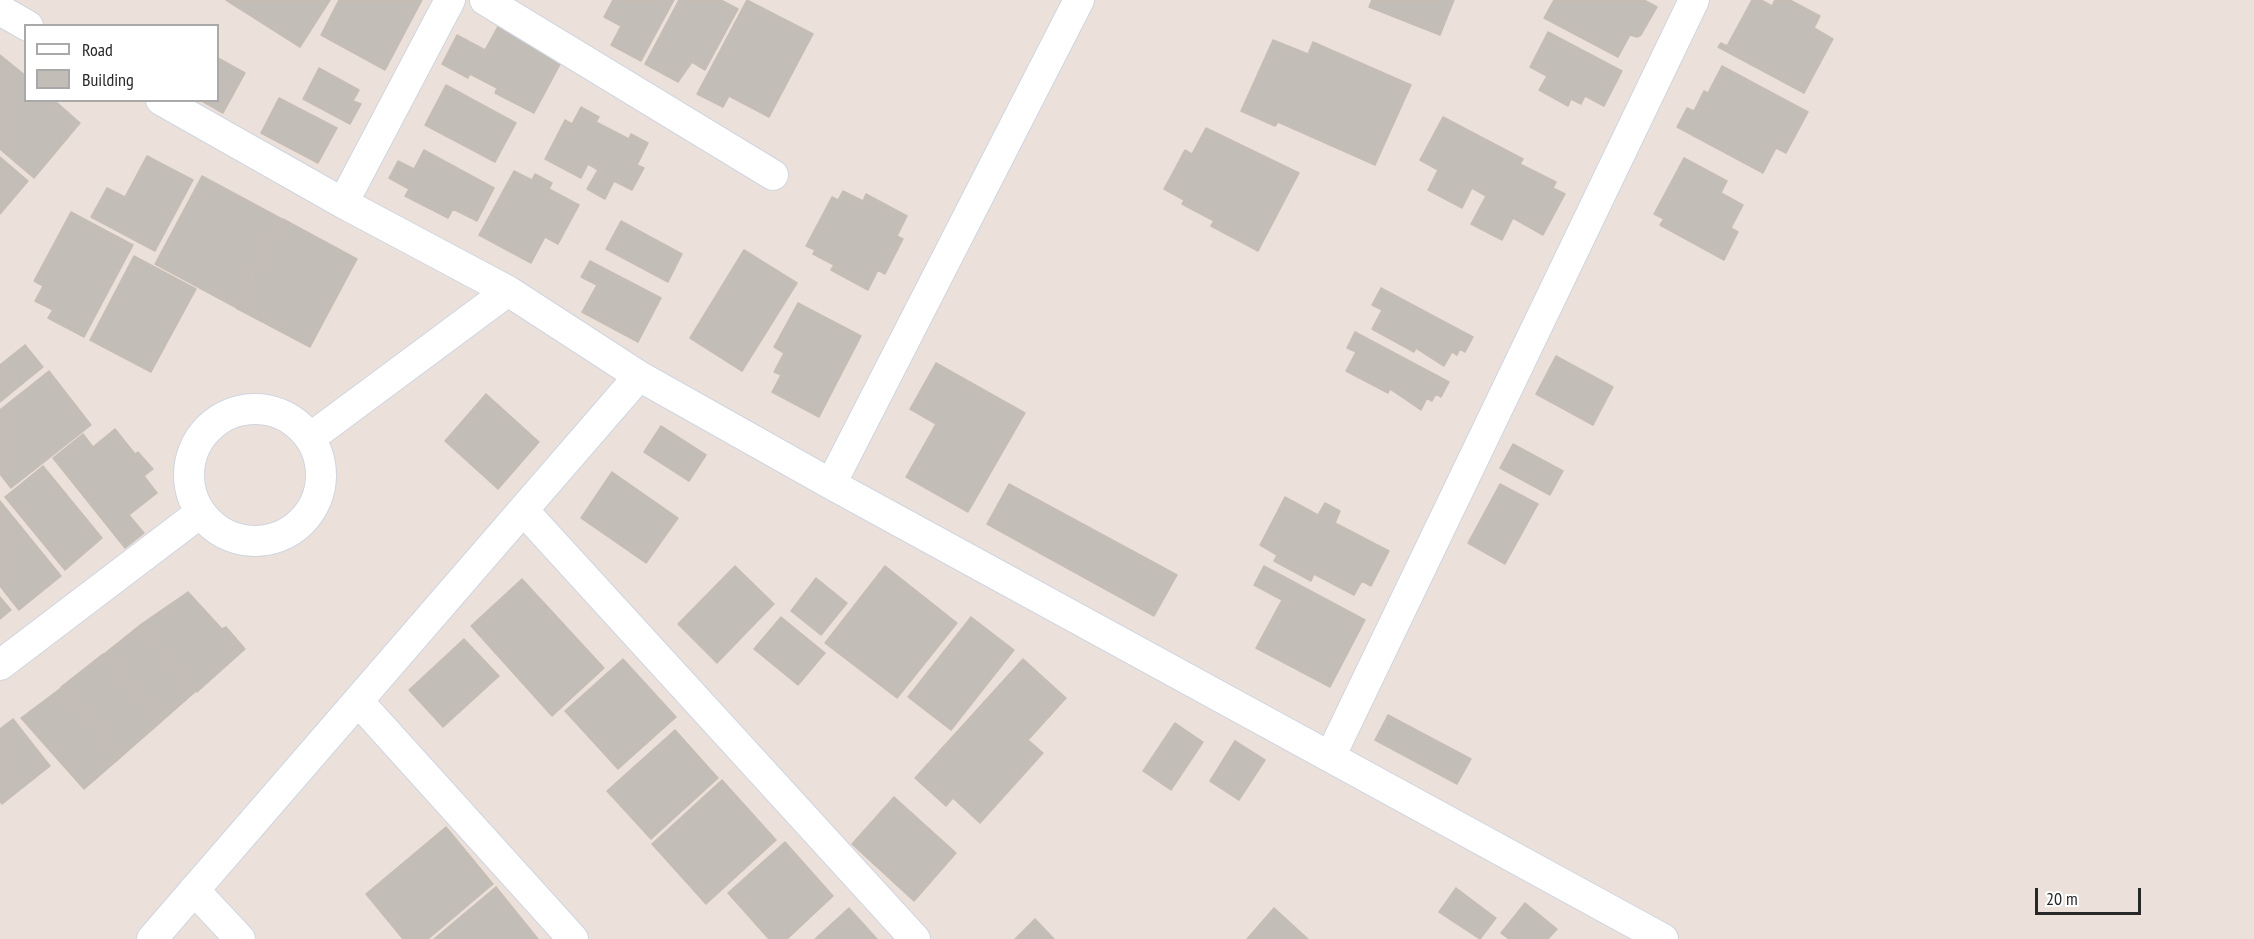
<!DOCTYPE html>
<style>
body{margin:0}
#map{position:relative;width:2254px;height:939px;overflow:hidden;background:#ebe1da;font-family:"PT Sans Narrow",sans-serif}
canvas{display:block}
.legend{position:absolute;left:24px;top:24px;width:195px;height:78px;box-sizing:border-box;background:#fff;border:2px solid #a9a9a9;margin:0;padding:8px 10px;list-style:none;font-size:18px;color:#282828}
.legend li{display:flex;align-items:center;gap:12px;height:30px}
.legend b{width:30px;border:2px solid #a9a9a9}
.scale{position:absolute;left:2035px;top:888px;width:106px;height:27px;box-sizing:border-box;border:3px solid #282828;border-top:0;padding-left:8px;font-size:18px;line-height:21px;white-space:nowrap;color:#282828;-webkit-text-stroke:4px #fff;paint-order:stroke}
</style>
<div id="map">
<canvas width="2254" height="939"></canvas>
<ul class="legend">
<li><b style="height:8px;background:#fff"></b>Road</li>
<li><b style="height:16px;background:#c2bdb6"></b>Building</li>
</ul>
<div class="scale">20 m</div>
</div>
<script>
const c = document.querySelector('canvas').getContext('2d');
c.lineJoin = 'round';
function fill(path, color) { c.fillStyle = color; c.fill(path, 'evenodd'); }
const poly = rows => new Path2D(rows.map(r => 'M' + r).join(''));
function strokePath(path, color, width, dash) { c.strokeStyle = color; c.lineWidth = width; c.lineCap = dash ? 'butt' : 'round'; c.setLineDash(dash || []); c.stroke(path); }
const building = poly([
 [226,0,330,0,300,47,226,0],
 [339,0,422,0,385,70,321,35,339,0],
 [613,0,674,0,641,61,611,45,621,26,604,17,613,0],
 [679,0,721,0,738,9,705,70,692,62,678,82,645,64,679,0],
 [747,0,813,34,769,117,729,96,723,107,697,94,747,0],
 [1372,0,1454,0,1440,35,1369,7,1372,0],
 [1554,0,1644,0,1657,7,1641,35,1637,37,1630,35,1618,57,1544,18,1554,0],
 [1752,0,1761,0,1772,6,1775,0,1790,0,1820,16,1814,28,1833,39,1804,93,1718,47,1721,43,1727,46,1752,0],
 [501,21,565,55,534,113,495,93,497,88,470,74,468,78,442,64,457,35,485,50,501,21],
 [1548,32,1622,71,1604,106,1585,96,1581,104,1571,99,1568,106,1539,90,1547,76,1530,67,1548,32],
 [1273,40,1308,54,1313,42,1411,85,1375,165,1278,122,1275,126,1241,111,1273,40],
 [0,55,26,76,26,100,54,100,80,123,34,178,0,149,0,55],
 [218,58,245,73,223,113,200,100,218,100,218,58],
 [1722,66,1808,112,1786,153,1776,148,1763,173,1677,127,1687,108,1694,111,1704,91,1708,93,1722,66],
 [319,68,359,90,353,101,361,104,350,124,303,99,319,68],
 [446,85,516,123,495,162,425,125,446,85],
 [279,98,337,128,318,163,261,133,279,98],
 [581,107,599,117,596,122,629,139,631,134,648,143,637,165,644,168,632,190,614,181,605,199,587,189,598,170,588,164,581,178,545,159,565,120,572,124,581,107],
 [1443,117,1523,159,1520,164,1556,182,1553,188,1565,194,1543,235,1513,218,1502,240,1471,224,1486,196,1472,188,1462,208,1428,190,1438,170,1420,160,1443,117],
 [1206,128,1299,173,1258,251,1211,226,1214,221,1182,204,1184,200,1164,189,1185,150,1192,154,1206,128],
 [424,150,494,188,477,221,453,209,448,218,405,196,409,189,389,178,398,161,414,169,424,150],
 [147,156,193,180,155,251,91,217,107,188,125,197,147,156],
 [0,157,28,181,0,214,0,157],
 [1684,158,1727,181,1721,193,1743,205,1731,228,1738,232,1724,260,1660,225,1664,219,1654,214,1684,158],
 [514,171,532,180,535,174,552,183,549,189,579,205,558,244,545,237,531,263,479,235,514,171],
 [202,176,282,219,235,307,155,264,202,176],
 [843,191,863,201,866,194,907,216,897,236,903,239,885,274,878,270,868,290,831,270,834,265,813,254,815,250,806,246,832,197,838,200,843,191],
 [71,212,133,245,84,337,48,318,53,310,35,301,43,286,34,281,71,212],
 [283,219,357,259,310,347,236,308,283,219],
 [621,221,682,254,668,282,606,249,621,221],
 [744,250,797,283,742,371,690,338,744,250],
 [134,256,196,289,151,372,90,340,134,256],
 [590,261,661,298,638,342,582,312,597,285,581,277,590,261],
 [1381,288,1473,337,1465,352,1460,349,1457,355,1452,352,1444,366,1416,348,1414,352,1372,329,1382,310,1372,305,1381,288],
 [798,303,861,336,819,417,772,392,781,375,774,372,784,353,774,347,798,303],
 [1355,332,1449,382,1441,397,1436,394,1432,401,1427,398,1421,410,1390,389,1388,393,1346,371,1356,352,1347,348,1355,332],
 [25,345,43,367,0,402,0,365,25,345],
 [1556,356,1613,387,1593,425,1536,394,1556,356],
 [936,363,1025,413,968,512,906,477,936,424,910,409,936,363],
 [49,371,91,425,11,488,0,474,0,410,49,371],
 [486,394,539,442,498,489,445,441,486,394],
 [661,426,706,455,689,481,644,452,661,426],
 [115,429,135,454,138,452,153,469,144,476,157,493,129,515,144,533,125,548,53,458,83,434,93,447,115,429],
 [1513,444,1563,471,1550,495,1500,468,1513,444],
 [43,466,102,538,65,570,5,497,43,466],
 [612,472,678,518,646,563,581,518,612,472],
 [1009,484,1177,575,1154,616,987,524,1009,484],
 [1500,484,1538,504,1505,564,1468,543,1500,484],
 [1285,497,1318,515,1325,503,1340,511,1335,523,1389,551,1371,586,1362,581,1354,595,1314,574,1311,581,1274,561,1277,555,1260,545,1285,497],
 [0,501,61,576,19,610,0,586,0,501],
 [735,566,774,604,717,663,678,624,735,566],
 [885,566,957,623,897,698,825,643,885,566],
 [1264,566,1365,620,1330,687,1256,648,1282,600,1254,585,1264,566],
 [816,578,847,603,821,635,791,611,816,578],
 [522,579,604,668,552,716,471,626,522,579],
 [188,592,222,629,226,627,245,649,197,692,140,625,188,592],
 [0,597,11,610,0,619,0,597],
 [781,617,825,653,798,685,754,649,781,617],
 [971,617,1014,650,951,730,908,697,971,617],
 [139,626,196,691,163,720,104,654,139,626],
 [464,639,499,676,443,727,409,690,464,639],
 [103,654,162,721,122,756,61,687,103,654],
 [623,659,676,717,618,769,565,711,623,659],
 [1023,659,1066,698,1028,740,1043,753,980,823,953,798,946,806,915,778,1023,659],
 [61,688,121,757,84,789,21,718,61,688],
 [1388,715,1471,759,1457,784,1375,740,1388,715],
 [13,719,50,766,2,804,0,801,0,729,13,719],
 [1175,723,1203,742,1171,790,1143,771,1175,723],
 [675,730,718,778,651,839,607,791,675,730],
 [1235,741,1265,760,1239,800,1210,781,1235,741],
 [722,780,776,840,706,904,652,844,722,780],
 [894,797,956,853,914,901,852,844,894,797],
 [446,827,493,884,428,939,403,939,366,894,446,827],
 [785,842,833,896,787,939,769,939,728,893,785,842],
 [496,887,538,939,434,939,496,887],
 [1456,888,1496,918,1480,939,1439,912,1456,888],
 [1525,903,1557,929,1548,939,1509,939,1501,933,1525,903],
 [849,908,877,939,815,939,849,908],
 [1274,908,1308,939,1247,939,1274,908],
 [1035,919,1054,939,1015,939,1035,919]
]);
fill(building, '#c2bdb6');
strokePath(building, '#c6bdb4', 1.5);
const street = poly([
 [485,0,773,175],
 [0,10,28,26],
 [161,100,343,203,508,291,639,376,831,484,1663,939],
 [343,203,450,0],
 '189 475a66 66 0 1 1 132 0a66 66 0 1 1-132 0Z',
 [310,438,508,291],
 [831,484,1079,0],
 [524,511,915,939],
 [0,665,200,513],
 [358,701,573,939],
 [1331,755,1694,0],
 [194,890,240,939],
 [152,939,639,376]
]);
strokePath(street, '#cfd5e1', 32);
strokePath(street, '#fff', 30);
</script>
